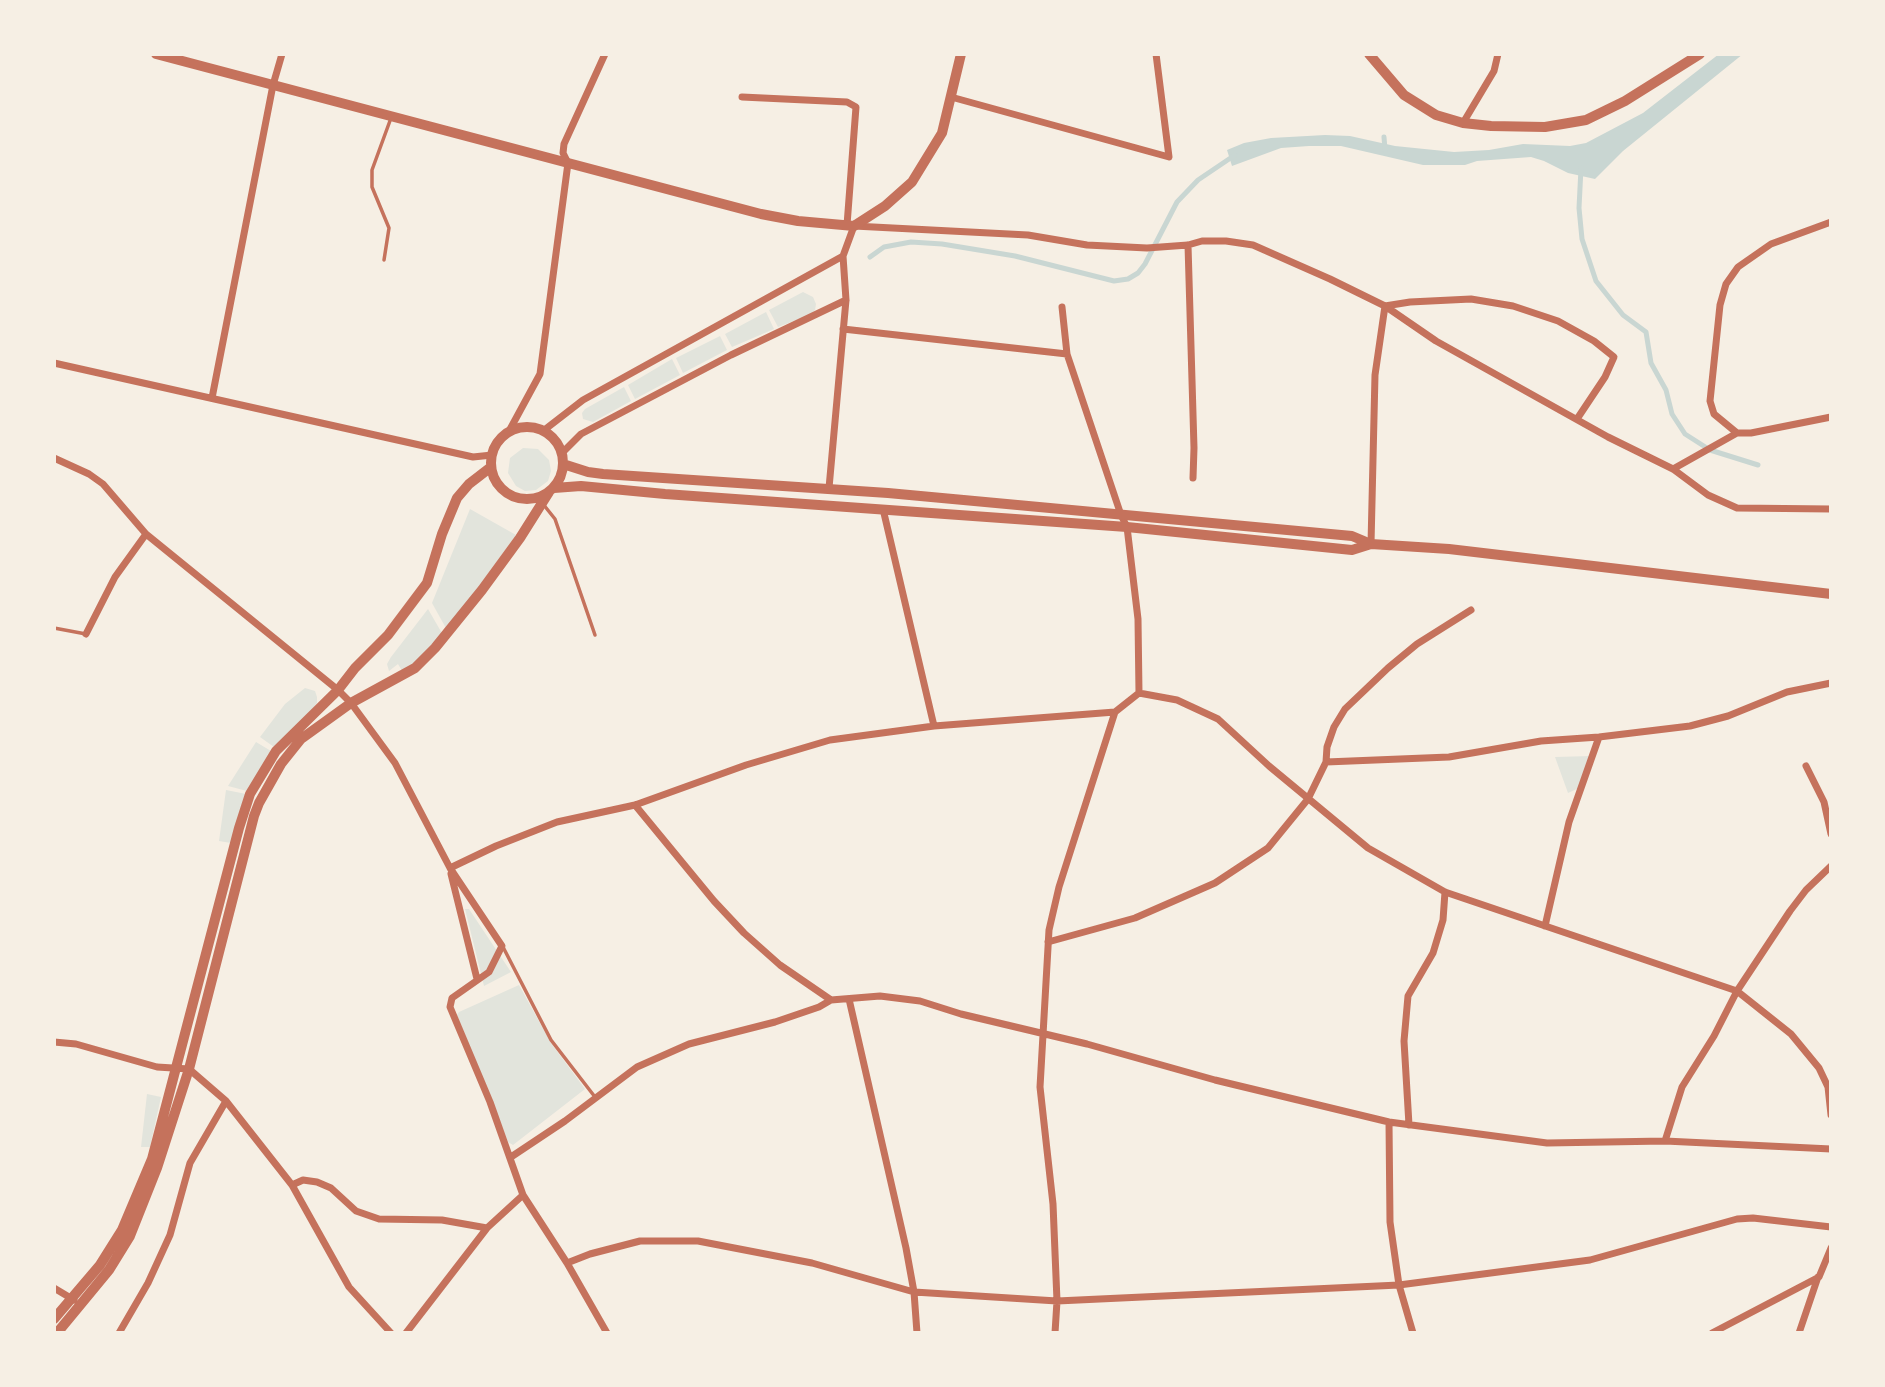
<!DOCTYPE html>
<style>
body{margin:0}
#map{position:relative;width:1885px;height:1387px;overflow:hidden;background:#f6efe4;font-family:"IBM Plex Sans",sans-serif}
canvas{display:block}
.frame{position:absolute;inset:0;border:56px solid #f6efe4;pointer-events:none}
</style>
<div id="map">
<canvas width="1885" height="1387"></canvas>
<div class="frame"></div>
</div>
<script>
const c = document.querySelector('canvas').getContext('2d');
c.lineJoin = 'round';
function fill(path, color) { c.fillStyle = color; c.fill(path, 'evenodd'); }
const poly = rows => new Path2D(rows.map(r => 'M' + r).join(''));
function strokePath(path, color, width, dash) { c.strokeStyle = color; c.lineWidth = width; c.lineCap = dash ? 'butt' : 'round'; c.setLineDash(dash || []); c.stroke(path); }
fill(poly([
 [803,292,813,297,816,304,815,310,810,315,778,327,769,310],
 [766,312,774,329,732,347,725,334],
 [720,336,727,350,683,373,676,358],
 [672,359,680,375,635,399,628,385],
 [624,387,631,401,593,422,583,419,582,413,585,409],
 [523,448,538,449,549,460,551,471,548,481,536,490,525,491,516,486,508,473,510,458],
 [470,509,516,535,447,630,432,603],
 [428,609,443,635,404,674,398,664,389,671,387,664,391,657],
 [305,688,315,691,317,697,317,703,310,712,274,747,260,737,285,704],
 [256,742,271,751,247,791,228,786],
 [1591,756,1579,788,1568,793,1555,757],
 [226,790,246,794,231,843,219,841],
 [465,909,469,909,511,972,484,986],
 [519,985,551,1043,585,1089,513,1145,508,1142,457,1015,459,1012],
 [147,1094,161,1097,150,1147,141,1147]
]), '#e2e4dc');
fill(poly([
 [1719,54,1743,54,1623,151,1595,179,1568,173,1544,161,1531,157,1477,161,1465,165,1423,165,1341,146,1309,146,1281,148,1232,166,1227,150,1244,143,1271,138,1325,135,1350,136,1395,146,1454,152,1489,150,1523,144,1570,146,1586,143,1643,113]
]), '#c9d6d2');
strokePath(poly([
 [1384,137,1385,150],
 [1581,168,1579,208,1582,239,1596,281,1623,315,1646,332,1651,363,1666,390,1672,414,1685,434,1710,450,1758,465],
 [870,257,884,247,911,242,942,244,1015,256,1114,281,1128,279,1138,273,1145,264,1177,202,1198,180,1235,155]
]), '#c9d6d2', 5);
strokePath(poly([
 [384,260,389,228,372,187,372,170,391,118],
 [543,504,555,519,595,635],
 [54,628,86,634],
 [503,947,551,1040,595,1097]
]), '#c5725c', 3.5);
strokePath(poly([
 [742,97,847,102,856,107,847,225],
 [951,97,1169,157,1156,54],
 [1463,123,1494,71,1498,54],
 [1188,245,1194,448,1193,478],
 [1385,306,1410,302,1471,299,1513,306,1558,321,1594,341,1614,357,1605,377,1577,419],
 [1062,307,1067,354,1121,515,1127,527,1138,619,1139,693],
 [843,329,1067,354],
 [54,363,473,457,492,455],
 [212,398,273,85,282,54],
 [543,431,583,400,843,256],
 [508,433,540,374,568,163,563,153,564,144,605,54],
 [1737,433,1714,414,1710,401,1720,305,1726,284,1738,267,1771,244,1831,222],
 [562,453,581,434,731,355,846,300],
 [54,458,89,474,103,484,146,534,338,690,351,703,395,763,450,868,502,946,489,972,452,998,450,1007,490,1102,523,1195,567,1263,607,1333],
 [1673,469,1737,433,1751,433,1831,417],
 [829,488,846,300,843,256,854,226,1028,235,1087,245,1147,248,1188,245,1202,241,1226,241,1253,245,1330,279,1385,306,1436,341,1608,437,1673,469,1708,495,1737,508,1831,509],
 [883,509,934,726],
 [1371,544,1375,375,1385,306],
 [86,634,115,577,146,534],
 [1139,693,1177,700,1218,719,1269,766,1368,848,1445,892,1737,991,1791,1034,1819,1068,1828,1087,1831,1115],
 [1326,762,1449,757,1541,741,1599,737,1690,726,1728,716,1787,692,1831,683],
 [1806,766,1824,802,1831,834],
 [635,805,714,901,744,933,780,965,831,1000],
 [450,868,496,846,557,822,635,805,746,765,830,740,934,726,1115,712,1139,693],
 [451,874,477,979],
 [1545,926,1569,822,1599,737],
 [1048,942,1135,918,1215,883,1268,848,1308,799,1326,762,1327,747,1334,727,1345,709,1388,668,1417,644,1471,610],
 [849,999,906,1248,914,1292,917,1333],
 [54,1042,76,1044,157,1067,189,1069,226,1101,292,1185,349,1287,391,1333],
 [1389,1122,1390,1222,1399,1285,1413,1333],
 [1409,1125,1404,1041,1408,996,1433,953,1443,920,1445,892],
 [1665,1141,1682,1087,1714,1036,1737,991,1790,911,1806,890,1831,866],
 [511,1157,565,1121,637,1067,689,1044,775,1022,819,1007,831,1000,880,996,920,1001,961,1014,1087,1044,1215,1080,1389,1122,1547,1143,1665,1141,1831,1149],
 [292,1185,303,1180,317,1182,331,1188,356,1211,379,1219,442,1220,487,1228],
 [567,1263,590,1254,640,1241,698,1241,812,1263,914,1292,1057,1301,1399,1285,1590,1260,1737,1219,1753,1218,1831,1227],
 [54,1288,74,1300],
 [119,1333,148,1283,170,1235,190,1163,226,1101],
 [406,1333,487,1228,523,1195],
 [1055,1333,1057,1301,1053,1204,1040,1087,1049,930,1059,887,1115,712],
 [1712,1333,1819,1277,1831,1248],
 [1799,1333,1818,1277]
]), '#c5725c', 7);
strokePath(poly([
 [156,54,761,214,798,221,854,226,885,206,912,182,942,133,961,54],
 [1369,54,1404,95,1436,115,1463,123,1491,126,1545,127,1586,120,1625,101,1700,54],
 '491 463a36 36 0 1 1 72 0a36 36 0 1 1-72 0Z',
 [563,464,588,472,603,474,888,493,1352,536,1371,544,1449,549,1831,594],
 [554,488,581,486,665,494,1127,527,1352,550,1371,544],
 [54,1319,100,1265,122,1230,152,1159,239,828,250,794,276,751,338,690,355,668,388,635,427,583,442,534,457,498,469,484,491,467],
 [57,1333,109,1270,130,1236,157,1168,189,1069,254,816,259,803,281,764,301,739,351,703,415,668,435,648,482,590,520,538,549,492]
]), '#c5725c', 10);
</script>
